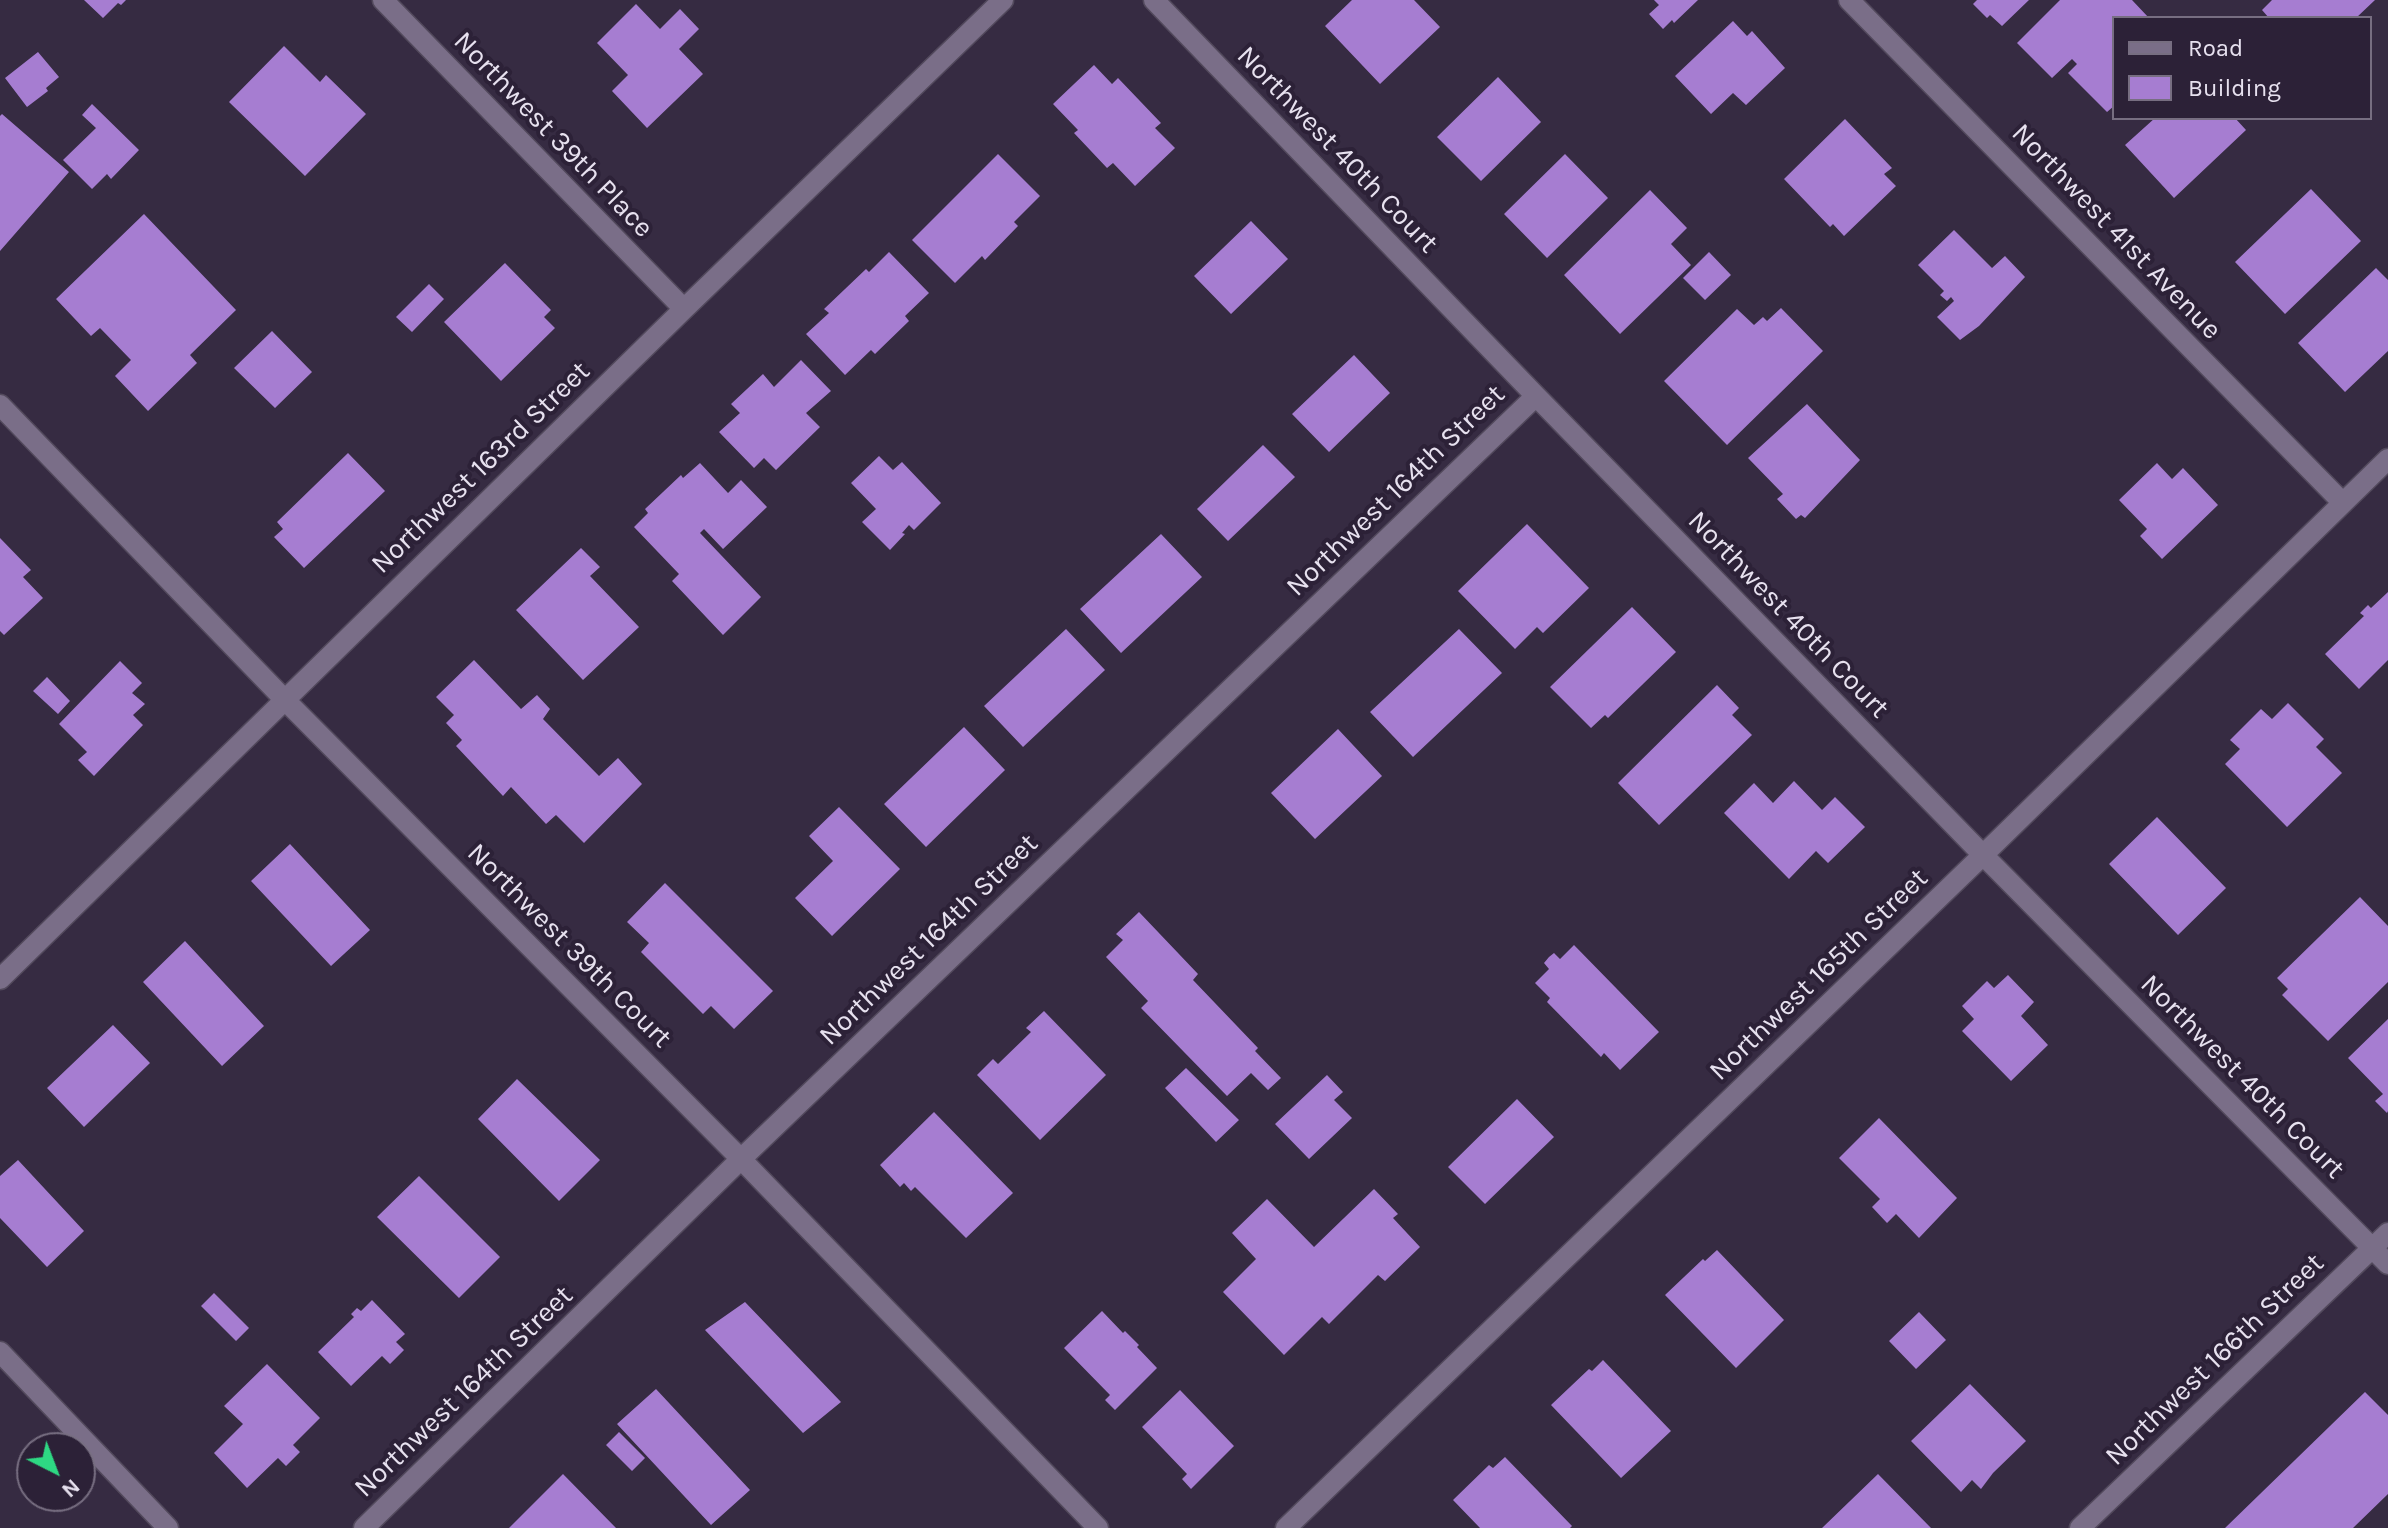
<!DOCTYPE html>
<style>
body{margin:0}
#map{position:relative;width:2388px;height:1528px;overflow:hidden;background:#362b42;font-family:Karla,sans-serif}
canvas{display:block}
.legend{position:absolute;left:2112px;top:16px;width:260px;height:104px;box-sizing:border-box;background:#2c2137;border:2px solid #776e81;margin:0;padding:10px 14px;list-style:none;font-size:24px;color:#e7e1ef}
.legend li{display:flex;align-items:center;gap:16px;height:40px}
.legend b{width:40px;border:2px solid #776e81}
.north{position:absolute;left:16px;top:1432px;width:80px;height:80px;box-sizing:border-box;background:#2c2137;border:2px solid #776e81;border-radius:50%;rotate:138deg;font-size:22px;font-weight:700;line-height:32px;text-align:center;color:#e7e1ef}
.north::after{content:'';display:block;margin:auto;width:28px;height:36px;background:#2ed883;clip-path:polygon(50% 0,100% 100%,50% 72%,0 100%)}
</style>
<div id="map">
<canvas width="2388" height="1528"></canvas>
<ul class="legend">
<li><b style="height:10px;background:#7a6e88"></b>Road</li>
<li><b style="height:22px;background:#a67dd1"></b>Building</li>
</ul>
<div class="north">N</div>
</div>
<script>
const c = document.querySelector('canvas').getContext('2d');
c.lineJoin = 'round';
function fill(path, color) { c.fillStyle = color; c.fill(path, 'evenodd'); }
const poly = rows => new Path2D(rows.map(r => 'M' + r).join(''));
function strokePath(path, color, width, dash) { c.strokeStyle = color; c.lineWidth = width; c.lineCap = dash ? 'butt' : 'round'; c.setLineDash(dash || []); c.stroke(path); }
function drawText(font, color, halo, rows, align = 'center') {
  c.font = font + ' Karla,sans-serif'; c.lineWidth = 8; c.setLineDash([]); c.textBaseline = 'middle'; c.strokeStyle = halo; c.fillStyle = color; for (const [text, x, y, turn = 0] of rows) {
    c.save(); c.translate(x, y); c.rotate((+turn || 0) * Math.PI / 180); c.textAlign = isNaN(turn) ? turn : align; if (halo) c.strokeText(text, 0, 0); c.fillText(text, 0, 0); c.restore();
  }
}
fill(poly([
 [84,0,126,0,121,5,118,3,103,18],
 [1352,0,1414,0,1440,27,1380,84,1325,26],
 [1654,0,1698,0,1674,23,1672,20,1663,29,1649,14,1659,5],
 [1977,0,2029,0,2002,26,1990,15,1987,18,1973,4],
 [2060,0,2132,0,2149,18,2114,18,2114,106,2107,112,2068,73,2077,64,2072,59,2052,78,2017,43],
 [2272,0,2375,0,2356,18,2269,18,2262,10],
 [636,4,660,29,680,9,699,29,679,49,703,74,647,128,612,91,628,75,597,43],
 [1733,21,1747,36,1752,31,1785,68,1746,105,1733,93,1711,114,1675,76],
 [284,46,320,82,326,75,366,114,305,176,229,102],
 [38,52,59,77,46,88,48,91,27,107,5,78],
 [1094,65,1112,84,1118,78,1161,123,1155,128,1175,148,1135,186,1113,163,1107,168,1074,133,1078,130,1053,104],
 [1498,77,1541,122,1481,181,1437,137],
 [92,104,139,150,111,179,107,174,92,189,63,160,96,128,82,115],
 [2,114,69,172,0,251,0,116],
 [2155,118,2235,118,2246,130,2174,198,2125,145],
 [1845,119,1892,168,1884,174,1896,186,1844,236,1833,224,1830,227,1784,179],
 [998,154,1040,196,1014,222,1018,226,985,260,982,256,955,283,912,240],
 [1565,154,1608,198,1547,258,1504,214],
 [2311,189,2361,241,2285,314,2235,262],
 [1650,190,1687,228,1671,244,1691,265,1620,334,1564,275],
 [144,214,236,310,190,355,197,363,148,411,115,376,131,360,100,328,91,336,56,299],
 [1251,221,1288,259,1231,314,1194,276],
 [1954,230,1992,268,2005,256,2025,277,1979,326,1960,340,1937,317,1954,301,1951,297,1947,301,1940,295,1944,291,1918,265],
 [889,252,929,293,905,316,909,321,875,354,871,350,845,375,806,334,829,313,824,309,866,269,869,272],
 [1709,252,1731,275,1705,300,1683,278],
 [505,263,551,310,544,317,555,328,501,381,444,322],
 [2376,268,2388,280,2388,351,2345,392,2298,343],
 [429,284,444,299,412,332,396,317],
 [1781,308,1823,351,1727,445,1664,381,1737,309,1754,325,1763,317,1767,321],
 [272,331,312,372,275,408,234,368],
 [1354,355,1390,393,1329,452,1292,414],
 [801,360,831,391,806,413,820,427,776,470,764,458,754,468,719,432,740,413,731,404,763,374,774,387],
 [1807,404,1860,460,1805,518,1801,515,1796,519,1777,499,1783,494,1748,458],
 [1263,445,1295,477,1228,541,1197,509],
 [348,453,385,491,304,568,274,537,283,529,277,522],
 [879,456,893,470,902,462,941,503,914,530,909,525,902,533,905,534,890,550,862,522,876,509,851,483],
 [700,463,728,493,741,480,767,507,723,549,704,529,700,533,761,597,723,635,672,581,679,574,634,527,648,513,645,509,681,475,683,478],
 [2157,463,2172,479,2183,468,2218,505,2162,559,2140,536,2147,529,2119,500],
 [1527,524,1589,588,1543,633,1537,627,1515,649,1458,591],
 [1161,534,1202,577,1121,653,1080,609],
 [0,538,31,570,23,577,43,598,4,635,0,631],
 [581,548,600,567,590,576,639,627,583,680,516,610],
 [2388,592,2388,660,2359,689,2325,654,2364,616,2360,613,2368,605,2371,608],
 [1632,607,1676,652,1608,718,1605,715,1591,728,1550,687],
 [1066,629,1105,670,1023,747,984,706],
 [1459,629,1502,673,1413,757,1370,712],
 [474,660,521,709,537,695,550,709,543,719,599,776,618,758,642,784,584,843,556,815,546,824,511,787,503,796,456,746,462,740,446,723,454,715,436,697],
 [120,661,142,683,132,693,145,704,133,715,143,725,94,776,78,760,87,752,59,724],
 [47,677,70,701,58,714,33,691],
 [1717,685,1739,708,1732,715,1752,735,1659,825,1618,783],
 [2288,703,2324,739,2316,747,2342,773,2287,827,2225,764,2240,749,2230,740,2261,709,2272,719],
 [964,727,1005,770,926,847,884,804],
 [1338,729,1382,776,1315,839,1271,793],
 [1794,781,1822,810,1835,797,1865,827,1828,863,1816,851,1789,879,1724,813,1754,783,1773,803],
 [839,807,900,869,832,936,795,898,833,861,809,836],
 [2157,817,2226,888,2178,935,2109,864],
 [290,844,370,930,331,966,251,881],
 [665,883,773,991,734,1029,711,1006,703,1014,641,952,649,943,627,922],
 [2360,897,2388,926,2388,982,2328,1041,2282,995,2288,989,2277,978],
 [1139,912,1198,974,1193,980,1258,1048,1255,1051,1281,1078,1268,1090,1251,1073,1227,1096,1141,1008,1148,1001,1106,957,1123,940,1116,934],
 [185,941,264,1026,222,1066,143,982],
 [1574,945,1659,1032,1620,1070,1604,1053,1601,1057,1547,1002,1550,998,1535,983,1549,969,1544,963,1549,957,1554,953,1560,959],
 [2008,975,2034,1002,2021,1016,2048,1045,2011,1081,1962,1031,1974,1019,1962,1006,1987,981,1994,988],
 [1044,1011,1106,1075,1040,1140,977,1075,993,1059,998,1064,1031,1032,1026,1028],
 [2388,1019,2388,1111,2387,1113,2375,1101,2383,1094,2348,1058],
 [113,1025,150,1063,84,1127,47,1088],
 [1186,1068,1239,1120,1216,1142,1165,1088],
 [1327,1075,1343,1092,1334,1100,1352,1118,1309,1159,1275,1124],
 [517,1079,600,1160,559,1201,478,1119],
 [1517,1099,1554,1137,1485,1204,1448,1167],
 [934,1112,1013,1193,966,1238,915,1187,911,1191,904,1183,900,1187,880,1165],
 [1879,1118,1957,1198,1919,1238,1896,1214,1887,1223,1872,1207,1880,1199,1839,1158],
 [18,1160,84,1231,47,1267,0,1218,0,1176],
 [419,1176,500,1257,459,1298,377,1217],
 [1374,1189,1398,1214,1393,1218,1420,1247,1385,1281,1378,1275,1329,1324,1322,1317,1284,1355,1223,1292,1256,1259,1232,1233,1267,1199,1314,1247],
 [1717,1250,1784,1320,1736,1368,1665,1295,1703,1259,1705,1261],
 [214,1293,249,1328,236,1341,201,1306],
 [372,1300,405,1334,396,1342,404,1350,390,1364,382,1356,351,1386,318,1352,354,1317,351,1314,357,1308,361,1311],
 [745,1302,841,1402,803,1433,705,1330],
 [1102,1311,1123,1333,1125,1331,1139,1345,1137,1347,1157,1368,1115,1410,1105,1400,1110,1395,1064,1348],
 [1919,1312,1946,1340,1916,1369,1889,1341],
 [1603,1360,1671,1431,1621,1478,1551,1405,1589,1369,1592,1371],
 [267,1364,320,1418,293,1445,300,1452,286,1466,278,1458,247,1488,214,1453,243,1424,224,1406],
 [1970,1384,2026,1441,1993,1473,1981,1489,1972,1480,1961,1492,1911,1441],
 [656,1389,750,1490,711,1525,617,1424],
 [1180,1390,1234,1446,1191,1489,1182,1479,1187,1474,1142,1427],
 [2365,1392,2388,1415,2388,1494,2353,1528,2225,1528],
 [619,1432,645,1458,632,1471,606,1445],
 [1505,1457,1572,1526,1570,1528,1480,1528,1453,1500,1489,1465,1493,1468],
 [563,1474,616,1528,509,1528],
 [1878,1474,1931,1528,1822,1528]
]), '#a67dd1');
const minor = poly([
 [383,0,684,309],
 [1154,0,1536,396,1983,855,2388,1264],
 [1849,0,2343,503],
 [0,405,284,699,741,1159,1098,1528],
 [0,979,684,309,1003,0],
 [0,1352,168,1528],
 [364,1528,741,1159,1536,396],
 [1286,1528,1983,855,2388,459],
 [2080,1528,2388,1233]
]);
strokePath(minor, '#52495c', 23);
strokePath(minor, '#7a6e88', 20);
drawText('28px', '#e7e1ef', '#2c2137', [
 ["Northwest 39th Place",553,135,46],
 ["Northwest 40th Court",1337,150,46],
 ["Northwest 41st Avenue",2116,232,46],
 ["Northwest 163rd Street",481,468,-44],
 ["Northwest 164th Street",1396,491,-44],
 ["Northwest 40th Court",1788,615,46],
 ["Northwest 164th Street",929,940,-44],
 ["Northwest 39th Court",569,946,45],
 ["Northwest 165th Street",1819,975,-44],
 ["Northwest 40th Court",2242,1077,45],
 ["Northwest 166th Street",2215,1360,-44],
 ["Northwest 164th Street",464,1392,-44]
]);
</script>
